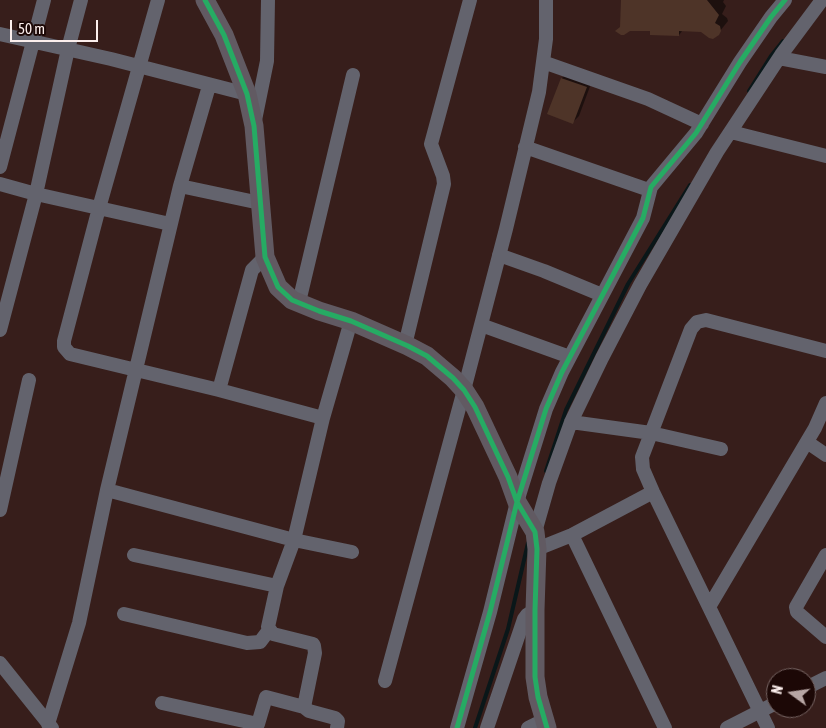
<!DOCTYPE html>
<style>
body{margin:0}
#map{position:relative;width:826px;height:728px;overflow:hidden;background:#371e1b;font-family:"Asap Condensed",sans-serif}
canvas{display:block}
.north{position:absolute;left:766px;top:668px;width:50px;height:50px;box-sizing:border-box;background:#1c0806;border:1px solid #766462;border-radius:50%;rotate:284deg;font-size:14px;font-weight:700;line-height:20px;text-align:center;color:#fcefed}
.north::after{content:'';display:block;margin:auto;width:18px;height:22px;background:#b7a6a4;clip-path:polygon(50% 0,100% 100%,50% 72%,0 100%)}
.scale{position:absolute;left:10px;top:20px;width:88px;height:22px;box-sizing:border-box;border:2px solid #fcefed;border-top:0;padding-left:6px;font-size:15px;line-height:18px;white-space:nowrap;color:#fcefed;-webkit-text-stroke:4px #1c0806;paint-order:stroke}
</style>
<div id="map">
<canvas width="826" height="728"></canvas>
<div class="north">N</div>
<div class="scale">50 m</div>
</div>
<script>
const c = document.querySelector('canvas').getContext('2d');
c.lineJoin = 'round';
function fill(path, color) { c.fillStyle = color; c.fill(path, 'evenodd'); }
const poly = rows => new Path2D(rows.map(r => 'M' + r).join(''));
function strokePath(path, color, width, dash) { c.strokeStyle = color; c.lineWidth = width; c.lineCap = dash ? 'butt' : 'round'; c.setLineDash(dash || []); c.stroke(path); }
fill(poly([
 [622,0,724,0,723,2,726,6,722,14,727,18,728,21,716,36,702,30,683,30,679,35,621,27],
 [568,72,592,81,579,116,573,122,549,113,562,78]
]), '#0007');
strokePath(poly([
 [749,91,771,56,783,41],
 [546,471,566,410,628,284,690,185],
 [475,728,508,629,528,543]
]), '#0a1719', 4);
fill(poly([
 [621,0,707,0,719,15,715,23,720,26,721,31,719,35,713,39,709,38,701,32,679,31,679,36,650,35,650,31,630,31,624,35,621,35,615,31,620,27],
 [561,78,587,87,573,124,547,114]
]), '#4e3428');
strokePath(poly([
 [158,0,99,208,64,341,64,347,70,354,219,390,323,418],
 [0,34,111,59,247,94],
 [779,58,826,67],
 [543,62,648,99,702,124],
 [255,120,267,61,268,0],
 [731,132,826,156],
 [525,147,649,190],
 [0,167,44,0],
 [0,184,36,194,170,224],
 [180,186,209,86],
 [499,255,544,271,602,295],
 [299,302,353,75],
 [481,325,570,357],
 [0,330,36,194,68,49,81,0],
 [405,345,444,184,443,176,431,144,470,0],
 [219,390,252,270,265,257],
 [571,422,651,433,721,449],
 [807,442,826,455],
 [107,490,294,540,352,552],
 [0,510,29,380],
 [535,532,549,483,571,422,602,358,640,285,717,152,781,55,822,0],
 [572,535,665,728],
 [537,549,572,535,653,492],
 [134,555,277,586],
 [826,555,796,607,797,612,826,637],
 [709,607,815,428,826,403],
 [124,614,247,643,260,642,269,630],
 [0,663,52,728],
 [385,681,464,390,506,229,539,92,546,39,546,0],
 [806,688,826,678],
 [162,703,258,724,266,697,304,707],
 [48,724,79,623,107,490,180,186,260,203],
 [337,728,338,721,335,718,309,711,304,707,315,653,314,646,313,644,273,634,268,627,277,586,294,540,323,418,351,321],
 [457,728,490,612,517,502,546,409,562,372,643,218,651,187,696,133,740,62,771,17,785,0],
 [487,728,524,619,527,615,535,610],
 [528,728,544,720],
 [727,728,776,703],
 [768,728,653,492,643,469,642,457,691,329,697,322,706,320,826,351]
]), '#63636d', 14);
strokePath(poly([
 [205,0,224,35,247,94,254,126,265,257,278,287,292,300,319,311,351,321,408,346,427,356,453,378,464,390,475,407,508,477,517,502,535,532,537,549,535,610,535,677,538,697,547,728]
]), '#615a62', 19);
strokePath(poly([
 [205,0,224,35,247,94,254,126,265,257,278,287,292,300,319,311,351,321,408,346,427,356,453,378,464,390,475,407,508,477,517,502,535,532,537,549,535,610,535,677,538,697,547,728],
 [457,728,490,612,517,502,546,409,562,372,643,218,651,187,696,133,740,62,771,17,785,0]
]), '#26ab63', 5);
</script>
